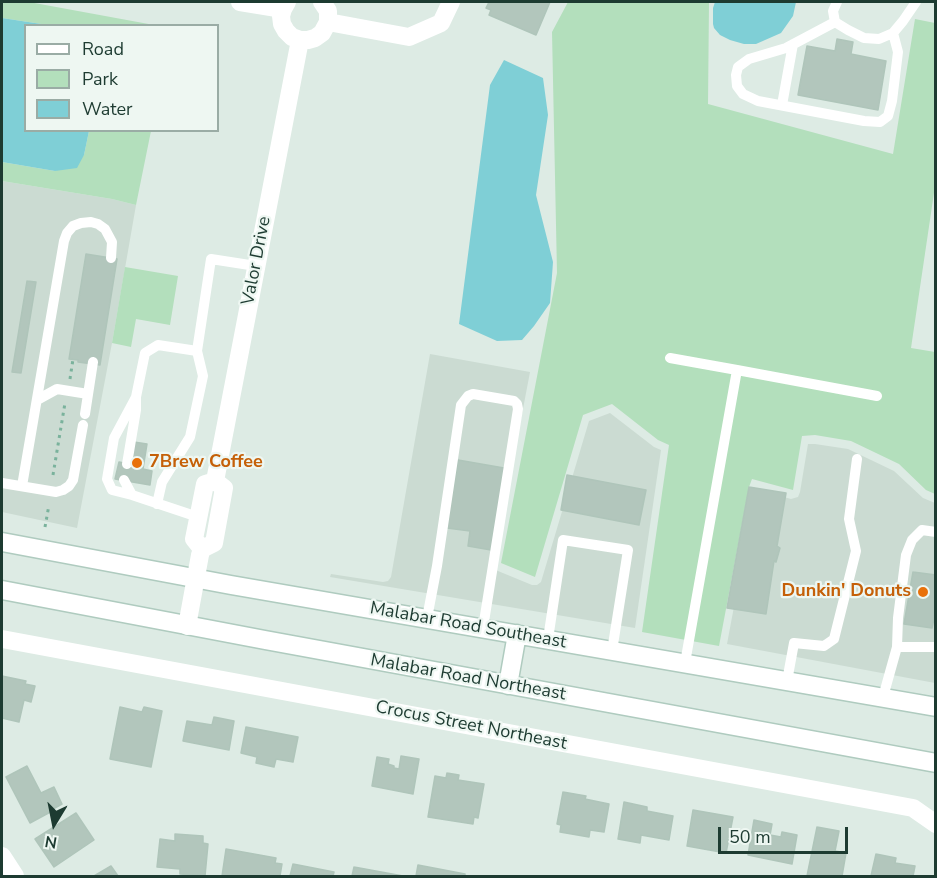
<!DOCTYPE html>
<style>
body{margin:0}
#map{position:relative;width:937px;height:878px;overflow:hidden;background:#ddebe4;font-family:"Nunito Sans",sans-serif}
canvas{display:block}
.frame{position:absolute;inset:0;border:3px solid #1d3b31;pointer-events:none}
.legend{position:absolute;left:24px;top:24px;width:195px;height:108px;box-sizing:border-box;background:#eef7f2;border:2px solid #9aaca5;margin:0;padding:8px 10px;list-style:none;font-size:18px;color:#1d3b31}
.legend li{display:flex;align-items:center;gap:12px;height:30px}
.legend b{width:30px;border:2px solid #9aaca5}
.north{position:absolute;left:24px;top:794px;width:60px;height:60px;-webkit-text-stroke:4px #eef7f2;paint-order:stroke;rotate:190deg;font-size:16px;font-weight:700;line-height:24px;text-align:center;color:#1d3b31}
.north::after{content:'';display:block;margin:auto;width:21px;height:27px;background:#1d3b31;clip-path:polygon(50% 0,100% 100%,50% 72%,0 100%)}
.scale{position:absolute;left:718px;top:827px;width:130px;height:27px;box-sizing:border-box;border:3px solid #1d3b31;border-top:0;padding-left:8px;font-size:18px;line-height:21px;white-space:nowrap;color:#1d3b31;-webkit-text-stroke:4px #eef7f2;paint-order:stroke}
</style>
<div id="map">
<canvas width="937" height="878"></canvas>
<div class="frame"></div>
<ul class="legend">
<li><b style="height:8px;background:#fff"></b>Road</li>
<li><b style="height:16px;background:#b3dfbc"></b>Park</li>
<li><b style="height:16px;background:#7fcfd6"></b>Water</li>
</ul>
<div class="north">N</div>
<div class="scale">50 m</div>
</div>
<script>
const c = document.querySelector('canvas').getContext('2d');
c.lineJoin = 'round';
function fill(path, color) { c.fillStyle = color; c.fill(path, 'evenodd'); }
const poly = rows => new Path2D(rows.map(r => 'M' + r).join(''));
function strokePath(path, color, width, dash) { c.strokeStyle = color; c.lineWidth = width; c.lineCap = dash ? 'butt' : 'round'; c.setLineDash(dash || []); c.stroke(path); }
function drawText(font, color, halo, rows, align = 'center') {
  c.font = font + ' "Nunito Sans",sans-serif'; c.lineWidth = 4.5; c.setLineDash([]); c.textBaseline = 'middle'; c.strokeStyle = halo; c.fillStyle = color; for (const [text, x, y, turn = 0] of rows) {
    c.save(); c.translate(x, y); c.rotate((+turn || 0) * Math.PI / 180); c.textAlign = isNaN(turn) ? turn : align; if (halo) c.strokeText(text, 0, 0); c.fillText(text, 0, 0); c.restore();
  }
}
fill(poly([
 [2,181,112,199,136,205,112,343,77,528,2,512],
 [430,354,530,372,494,561,494,568,498,571,532,585,537,585,541,582,589,421,610,413,654,447,661,450,635,628,330,577,331,574,383,582,388,581,391,577],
 [808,444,815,444,848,449,894,471,923,498,935,503,935,683,727,644,756,489,791,499,798,497,800,492]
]), '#cbdbd2');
fill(poly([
 [2,2,29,2,154,25,48,25,2,18],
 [568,2,709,2,708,104,893,154,915,19,935,23,935,186,911,348,935,352,935,494,926,490,899,464,851,441,815,435,802,436,793,490,752,479,749,487,719,646,642,632,669,445,658,440,612,404,583,415,535,577,501,563,557,273,552,32],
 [89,131,151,131,136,205,112,199,2,181,2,162,55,171,84,155],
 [125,267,178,276,170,325,136,319,131,347,112,343]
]), '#b3dfbc');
fill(poly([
 [715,2,796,2,793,16,781,33,756,44,744,44,730,40,720,35,714,28,713,24,713,8],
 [2,18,48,25,26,26,26,130,89,131,84,155,77,168,55,171,2,162],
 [504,60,543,78,548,115,536,195,553,262,550,303,534,326,522,340,497,341,459,324,490,85]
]), '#7fcfd6');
const building = poly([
 [489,2,550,2,536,35,489,15,491,10,486,8,489,2],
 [837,39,853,42,851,54,886,61,878,110,798,95,807,46,835,51,837,39],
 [86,254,117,259,100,365,78,362,78,360,69,359,86,254],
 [27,281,36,282,21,373,12,372,27,281],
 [134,442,147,444,143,469,152,471,150,485,115,479,119,462,130,464,134,442],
 [458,460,504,468,491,550,468,546,470,531,447,528,458,460],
 [567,475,646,490,639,525,561,510,567,475],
 [749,487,786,493,777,546,780,548,776,562,774,561,766,614,727,608,749,487],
 [913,572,936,575,936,609,932,628,904,624,913,572],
 [2,676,26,681,25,684,35,686,31,702,24,700,19,722,2,718,2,676],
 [120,707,142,712,144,707,162,711,151,767,110,759,120,707],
 [214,717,234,721,229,750,183,741,187,721,212,725,214,717],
 [246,727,298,737,293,762,276,759,274,767,256,763,257,757,241,753,246,727],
 [401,756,419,759,413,794,372,786,377,757,389,759,388,764,394,766,394,768,399,769,401,756],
 [27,766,41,793,54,787,62,804,53,809,54,810,30,823,6,777,27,766],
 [447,773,459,775,458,780,484,784,478,818,474,817,473,824,428,817,435,776,446,778,447,773],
 [563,792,586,796,585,799,609,804,604,832,590,830,589,837,560,832,561,825,557,824,563,792],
 [624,802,647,807,647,811,673,816,669,840,641,835,640,843,618,839,624,802],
 [693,810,733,817,726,853,687,846,693,810],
 [76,813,94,840,54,867,35,839,76,813],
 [754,820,772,824,770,835,781,837,782,832,797,835,792,864,748,855,754,820],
 [817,827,839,831,835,851,846,853,842,876,807,876,817,827],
 [175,834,203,836,203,843,208,844,205,876,180,874,180,869,157,867,160,839,175,841,175,834],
 [226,849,276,858,275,863,282,864,280,876,222,876,226,849],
 [876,854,896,858,895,863,915,866,913,876,871,876,876,854],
 [293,864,334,872,333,876,290,876,293,864],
 [418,865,465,874,465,876,416,876,418,865],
 [111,866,118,876,94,876,111,866],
 [354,867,403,876,352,876,354,867]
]);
fill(building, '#b2c6bc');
strokePath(building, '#afc5ba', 1.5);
const secondary = poly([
 [2,542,231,585,936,707],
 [2,590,265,640,936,763],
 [508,685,517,634]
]);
strokePath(secondary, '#afcbbf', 21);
strokePath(poly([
 [70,379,73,359],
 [53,475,65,403],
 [45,527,49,505]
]), '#7ab29c', 3, [3, 4.5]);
strokePath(poly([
 [837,2,833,11,835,22,848,30,864,38,879,39,893,33,903,21,916,2],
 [835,22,786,48,749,59,738,67,736,75,737,86,743,94,758,101,864,121,880,122,888,116,892,101,898,52,893,33],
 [782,105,793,44],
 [670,358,737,370],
 [37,400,57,389,88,394],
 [85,414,93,362],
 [127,464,136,410,136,397,145,353,158,345,197,351],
 [124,480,132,495,198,517],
 [2,483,56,492,63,490,69,486,73,480,83,425],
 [22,486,64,241,67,233,73,226,81,223,91,222,98,224,105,229,112,242,111,258],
 [132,495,112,490,107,479,114,438,136,397],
 [157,504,162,482,190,437,203,376,197,351,211,259,256,266],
 [427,618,437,566,461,405,468,396,473,394,514,401,517,404,518,409,483,628],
 [548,639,563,540,628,550,612,651],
 [897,647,898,618,906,555,912,540,922,530,936,532],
 [685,663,737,370,877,396],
 [787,681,794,643,824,646,834,639,856,551,849,519,857,459],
 [883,697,897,647,936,647]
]), '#fff', 10);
strokePath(poly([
 [240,2,283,9],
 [287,2,283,9,281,16,282,24,286,31,292,37,300,40,308,40,315,38,322,33,328,22,328,11,322,2],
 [328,22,409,37,441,23,451,2],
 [215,481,300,40],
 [202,549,194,539,205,484,215,481],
 [187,626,200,555,202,549,214,543,224,488,215,481],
 [2,639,913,808,936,824],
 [2,856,15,876]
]), '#fff', 18);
strokePath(secondary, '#fff', 18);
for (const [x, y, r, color] of [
 [137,463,6,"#e8710a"],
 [923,592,6,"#e8710a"]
]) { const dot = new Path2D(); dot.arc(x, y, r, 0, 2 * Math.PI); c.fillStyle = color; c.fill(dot); strokePath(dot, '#eef7f2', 2); }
drawText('18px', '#1d3b31', '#eef7f2', [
 ["Valor Drive",257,261,-79],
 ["Malabar Road Southeast",468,626,10],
 ["Malabar Road Northeast",468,678,10],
 ["Crocus Street Northeast",471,726,11]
]);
drawText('bold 18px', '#c56008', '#eef7f2', [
 ["7Brew Coffee",149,463],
 ["Dunkin' Donuts",911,592,"right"]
], 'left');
</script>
